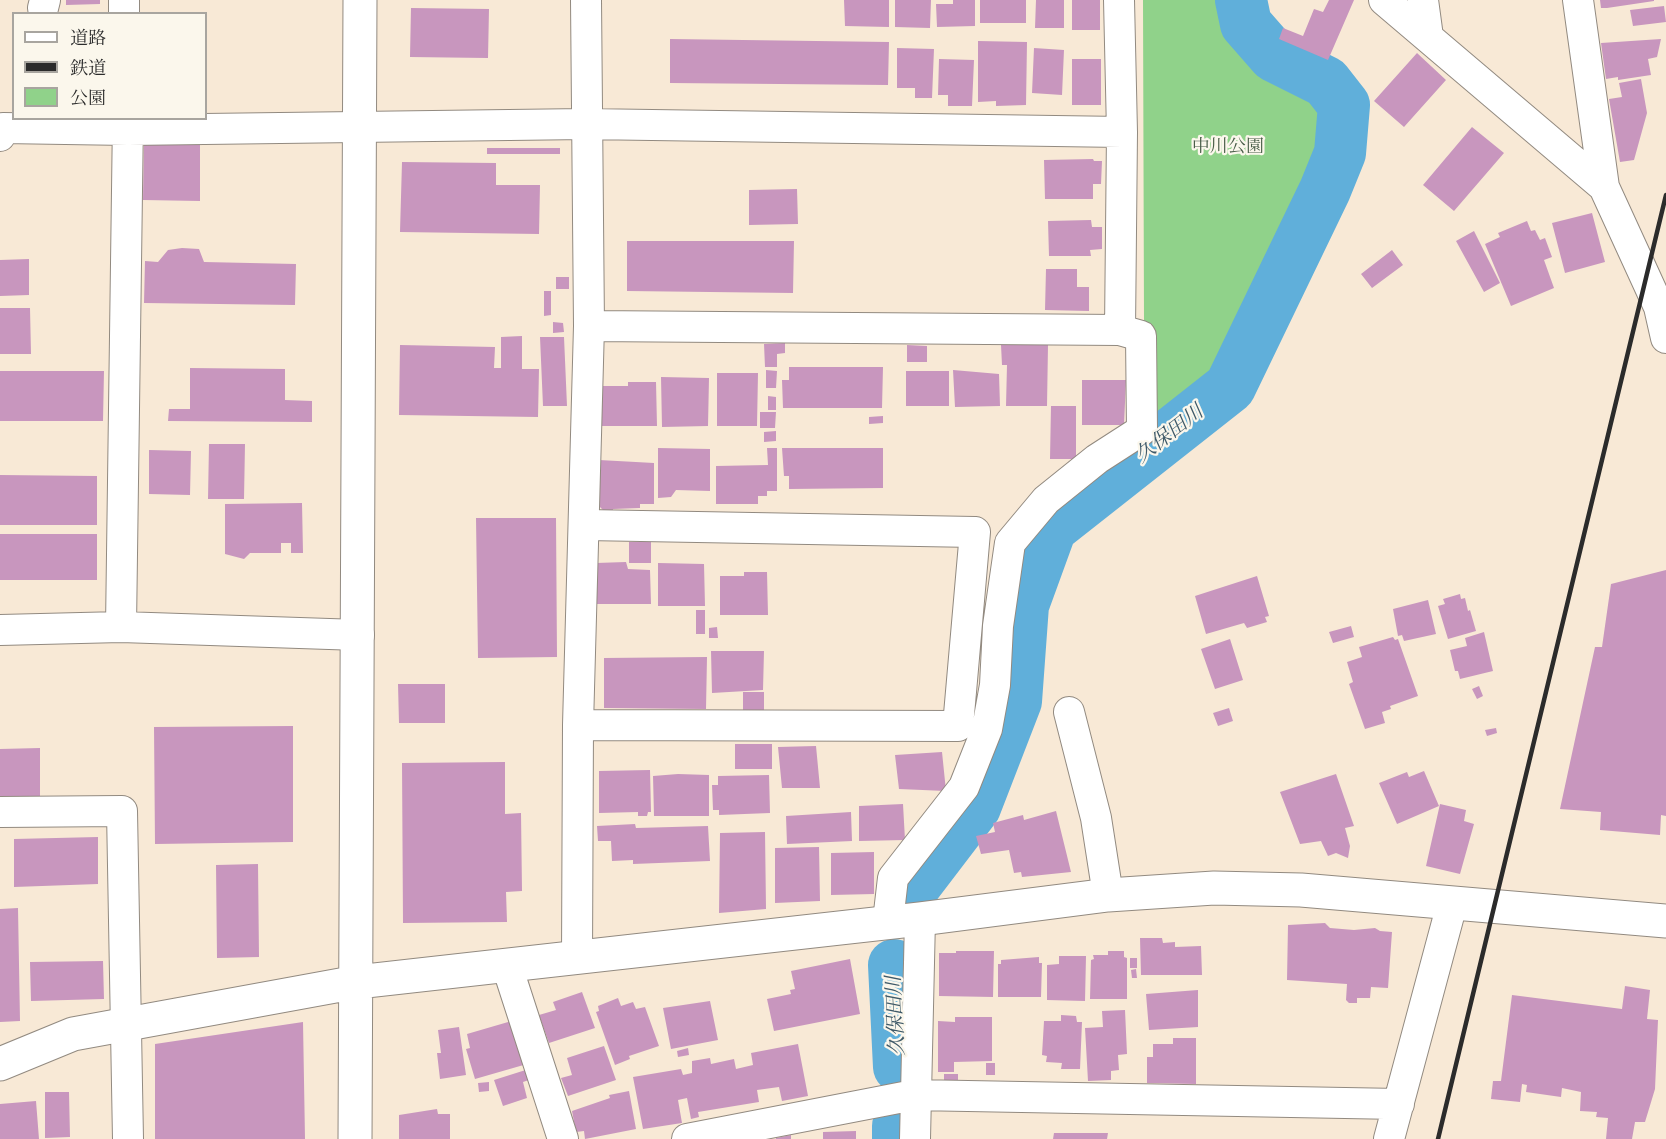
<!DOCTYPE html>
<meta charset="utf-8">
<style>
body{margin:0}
#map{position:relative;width:1666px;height:1139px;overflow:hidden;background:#f8e9d6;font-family:Cardo,"Noto Serif JP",serif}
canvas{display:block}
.legend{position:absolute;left:12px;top:12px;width:195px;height:108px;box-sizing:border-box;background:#fbf7ec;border:2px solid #a8a59f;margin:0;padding:8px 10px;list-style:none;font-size:18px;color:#2b2b2b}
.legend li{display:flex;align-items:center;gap:12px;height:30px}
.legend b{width:30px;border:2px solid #a8a59f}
</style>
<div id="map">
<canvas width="1666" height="1139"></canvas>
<ul class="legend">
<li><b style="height:8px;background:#fff"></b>道路</li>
<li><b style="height:8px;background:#2b2b2b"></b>鉄道</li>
<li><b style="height:16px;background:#90d28a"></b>公園</li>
</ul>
</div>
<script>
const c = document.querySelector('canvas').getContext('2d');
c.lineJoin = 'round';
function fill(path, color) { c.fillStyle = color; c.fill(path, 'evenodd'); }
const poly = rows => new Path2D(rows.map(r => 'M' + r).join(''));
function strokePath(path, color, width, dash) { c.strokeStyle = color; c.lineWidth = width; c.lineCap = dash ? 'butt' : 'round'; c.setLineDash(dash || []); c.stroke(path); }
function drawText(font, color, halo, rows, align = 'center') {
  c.font = font + ' Cardo,"Noto Serif JP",serif'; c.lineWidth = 4.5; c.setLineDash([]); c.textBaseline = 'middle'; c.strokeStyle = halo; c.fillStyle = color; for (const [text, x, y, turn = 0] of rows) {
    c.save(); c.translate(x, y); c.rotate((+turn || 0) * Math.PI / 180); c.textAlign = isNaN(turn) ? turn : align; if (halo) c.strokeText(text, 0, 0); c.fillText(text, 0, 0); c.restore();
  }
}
fill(poly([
 [1143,0,1226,0,1243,44,1268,73,1318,94,1328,116,1323,146,1216,382,1159,420,1152,402,1155,330,1144,321]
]), '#90d28a');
strokePath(poly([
 [917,883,975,807,1016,701,1023,605,1051,528,1230,387,1325,190,1340,153,1344,105,1326,82,1274,56,1246,24,1241,0],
 [894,965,899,1067],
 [898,1139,898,1126]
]), '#60afda', 52);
fill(poly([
 [66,0,100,0,100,4,66,5],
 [844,0,889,0,889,27,845,26],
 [895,0,931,0,930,28,895,27],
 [953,0,975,0,975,26,937,27,936,4,953,4],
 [980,0,1026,0,1026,23,980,23],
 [1036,0,1064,0,1064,28,1035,28],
 [1072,0,1100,0,1100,30,1072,30],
 [1329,0,1354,0,1328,60,1279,39,1283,28,1303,36,1314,9,1323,12],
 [1600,0,1654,0,1654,1,1607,8,1601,8],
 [1664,6,1666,22,1633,26,1630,10],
 [411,8,489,9,488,58,410,57],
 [670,39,889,42,888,85,670,83],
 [1661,39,1657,57,1648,59,1651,75,1618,80,1618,77,1606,79,1601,43],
 [978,41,1027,42,1026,105,996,106,996,101,978,102],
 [897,48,934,49,932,98,915,98,915,88,897,88],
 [1034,48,1064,50,1062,95,1032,93],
 [1417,53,1446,80,1404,127,1374,101],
 [939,59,974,60,972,106,948,106,948,95,938,95],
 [1072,59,1101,59,1101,105,1072,105],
 [1641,79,1647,113,1634,160,1620,162,1609,99,1622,97,1619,83],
 [1472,127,1504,153,1454,211,1423,185],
 [144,140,200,141,200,201,143,200],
 [487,148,560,148,560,154,487,154],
 [1093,159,1094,161,1102,161,1101,184,1093,184,1093,199,1045,199,1044,160],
 [402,162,496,163,496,185,540,185,539,234,400,232],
 [797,189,798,224,749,225,749,190],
 [1592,213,1605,262,1565,273,1552,223],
 [1091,220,1092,227,1102,227,1102,249,1090,250,1091,256,1049,256,1048,221],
 [1527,221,1531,231,1535,230,1540,240,1545,238,1552,257,1544,260,1554,288,1511,306,1485,244,1500,237,1498,233],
 [1474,231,1500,283,1484,292,1456,241],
 [627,241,794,241,793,293,627,291],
 [182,248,199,249,204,262,296,264,295,305,144,303,145,261,158,262,168,250],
 [1392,250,1403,265,1372,288,1361,274],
 [29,259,29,295,0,296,0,260],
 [1046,269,1077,269,1077,287,1089,287,1089,311,1045,310],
 [556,277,569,277,569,289,556,289],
 [544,291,551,291,551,315,544,316],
 [0,308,30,308,31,354,0,354],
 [553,322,563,323,564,332,553,333],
 [522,336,522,369,539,369,538,417,399,415,400,345,495,347,494,368,501,368,501,337],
 [540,337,564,337,567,406,543,406],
 [785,343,785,353,777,354,777,367,765,367,764,344],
 [907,345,927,346,927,362,907,362],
 [1001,345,1048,345,1047,406,1006,406,1007,365,1002,365],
 [789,367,883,367,882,408,783,408,782,380,789,380],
 [190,368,285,369,285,400,312,401,312,422,168,421,169,409,190,409],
 [766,370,777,371,776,388,766,388],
 [953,370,999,374,1000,406,955,407],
 [0,371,104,371,103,421,0,421],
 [906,371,949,371,949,406,906,406],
 [717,373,758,373,757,426,717,426],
 [661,377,709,378,708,426,662,427],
 [1082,380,1126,380,1124,425,1082,425],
 [628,382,656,382,657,426,602,426,602,386,628,386],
 [768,396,776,397,776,410,768,410],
 [1051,406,1076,406,1076,459,1050,459],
 [760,412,776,412,775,428,760,428],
 [883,416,883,423,869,424,869,417],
 [776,431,776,441,764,442,764,432],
 [209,444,245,444,244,499,208,499],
 [658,448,710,449,710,491,676,490,671,497,658,498],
 [767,448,777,448,777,491,767,491,767,496,758,496,758,504,716,504,716,466,768,465],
 [782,448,883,448,883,488,789,489,789,476,784,476],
 [149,450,191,451,190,495,149,494],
 [599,460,654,463,654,504,640,504,640,508,613,509,613,511,605,512,599,506],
 [0,475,97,476,97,525,0,525],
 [302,503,303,553,291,553,291,543,281,543,281,553,250,553,244,559,225,554,225,504],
 [476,518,556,518,557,657,478,658],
 [0,534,97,534,97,580,0,580],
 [629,542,651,542,651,563,629,563],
 [626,562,628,569,650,570,651,604,597,604,596,563],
 [658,563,704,564,705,606,658,606],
 [1666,570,1666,816,1661,815,1660,835,1600,830,1601,812,1560,809,1595,647,1602,647,1611,584],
 [744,572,767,572,768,615,720,615,720,576,744,576],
 [1257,576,1269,616,1265,617,1267,622,1247,628,1244,623,1206,634,1195,596],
 [1460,594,1461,599,1465,598,1468,611,1470,610,1476,631,1448,639,1438,606,1445,604,1443,599],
 [1428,600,1436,634,1404,641,1402,635,1398,636,1393,609],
 [696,610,705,610,705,634,696,634],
 [1351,626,1354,637,1333,643,1329,632],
 [717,627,718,638,709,638,709,628],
 [1484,632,1493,671,1460,679,1458,671,1455,671,1450,650,1467,646,1465,638],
 [1393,637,1395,640,1398,639,1418,696,1390,706,1391,709,1382,712,1385,723,1365,729,1349,684,1353,682,1347,662,1362,657,1359,647],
 [1230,639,1243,680,1215,689,1201,649],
 [711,651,764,651,763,690,712,693],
 [707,657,706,709,604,708,604,658],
 [398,684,445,684,445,723,399,723],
 [1479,686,1483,696,1477,699,1472,689],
 [743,692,764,692,764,711,743,710],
 [1229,708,1233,721,1218,726,1213,713],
 [293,726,293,842,155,844,154,727],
 [1496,728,1497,733,1487,736,1485,730],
 [735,744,772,744,772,769,735,769],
 [816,746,820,788,782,788,778,747],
 [40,748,40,798,0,799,0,749],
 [942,752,946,791,899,789,895,755],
 [505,762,505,814,521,813,522,891,506,892,507,922,403,923,402,763],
 [650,770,651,812,648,812,647,816,638,816,638,812,599,813,599,771],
 [1424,771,1439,806,1397,824,1379,783,1407,772,1409,777],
 [678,774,709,775,709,816,654,816,653,776],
 [1336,774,1354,826,1345,828,1350,846,1348,858,1336,853,1328,856,1321,841,1300,844,1280,792],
 [769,775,770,813,719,815,719,810,713,810,712,785,718,785,718,776],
 [903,804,905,840,859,841,859,806],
 [1440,804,1466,810,1464,821,1474,824,1460,874,1426,866],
 [1056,811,1071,872,1022,877,1021,872,1014,873,1009,850,981,854,976,836,995,832,993,823,1023,815,1024,820],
 [851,812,852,841,787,844,786,816],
 [635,824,636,828,708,826,710,861,633,864,633,860,612,861,611,841,598,841,597,826],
 [765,832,766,909,719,913,720,833],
 [98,837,98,884,14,887,14,839],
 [819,847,820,901,775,903,775,848],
 [874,852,874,894,831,895,831,853],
 [258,864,259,957,217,958,216,865],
 [18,908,20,1021,0,1022,0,909],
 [1325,923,1330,928,1354,930,1375,928,1380,931,1392,932,1388,988,1371,987,1370,998,1357,998,1357,1003,1349,1003,1346,1000,1347,984,1287,980,1288,925],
 [1140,938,1162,938,1163,943,1175,942,1175,947,1201,946,1202,975,1141,975],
 [956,951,994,951,993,997,939,996,939,953,956,953],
 [1108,951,1124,951,1124,957,1127,958,1127,999,1090,999,1091,960,1094,959,1093,955,1108,955],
 [1059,956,1086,956,1085,1001,1047,1000,1047,965,1059,964],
 [1039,957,1039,963,1042,963,1041,997,998,997,998,964,1001,964,1001,960],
 [1130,958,1137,958,1137,968,1130,968],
 [850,959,860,1014,774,1031,767,999,791,994,790,990,795,989,791,971],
 [103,961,104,999,31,1001,30,962],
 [1136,969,1137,978,1132,978,1131,970],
 [1625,986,1650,990,1647,1019,1658,1020,1655,1089,1645,1122,1635,1122,1632,1139,1606,1139,1608,1118,1596,1117,1597,1112,1580,1111,1581,1092,1562,1088,1561,1097,1526,1092,1527,1085,1522,1084,1520,1102,1491,1099,1493,1081,1501,1081,1512,995,1622,1009],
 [1198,990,1198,1027,1149,1030,1146,994],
 [582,992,595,1028,549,1043,539,1015,556,1010,553,1002],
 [618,998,621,1006,633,1002,636,1009,645,1007,659,1046,629,1056,630,1059,615,1065,596,1012,599,1011,598,1006],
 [710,1001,718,1040,671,1049,663,1008],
 [1125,1010,1127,1054,1118,1055,1119,1070,1111,1071,1111,1080,1088,1081,1085,1028,1103,1027,1102,1011],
 [1061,1015,1076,1016,1077,1022,1082,1022,1080,1069,1061,1069,1062,1063,1046,1062,1047,1056,1042,1055,1044,1021,1061,1021],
 [955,1017,992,1017,992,1061,954,1062,954,1072,938,1072,938,1021,955,1022],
 [515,1020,527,1064,475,1079,466,1049,470,1048,467,1034],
 [303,1022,305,1139,155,1139,155,1044],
 [459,1027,466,1075,440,1079,437,1053,441,1053,438,1030],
 [1173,1038,1196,1038,1196,1084,1147,1083,1147,1057,1153,1057,1153,1044,1173,1044],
 [798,1044,808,1096,782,1101,779,1087,757,1090,759,1102,698,1112,699,1117,691,1119,687,1098,678,1100,682,1123,643,1129,633,1077,681,1069,683,1075,692,1073,692,1061,710,1058,711,1064,734,1059,736,1069,753,1065,751,1053],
 [604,1046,616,1080,568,1096,561,1078,572,1075,567,1058],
 [688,1048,689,1055,678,1057,677,1051],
 [986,1063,995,1063,995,1075,986,1075],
 [532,1068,535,1078,523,1082,527,1098,503,1106,494,1080],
 [944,1074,958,1074,958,1081,944,1082],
 [489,1082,489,1091,479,1092,478,1083],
 [629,1091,636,1129,585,1139,584,1131,576,1132,572,1111,610,1098,609,1095],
 [45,1092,69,1092,70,1137,45,1138],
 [36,1101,39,1139,0,1139,0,1104],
 [437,1109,438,1114,450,1114,450,1139,399,1139,399,1115],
 [856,1131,856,1139,823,1139,823,1132],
 [1054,1133,1108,1133,1107,1139,1053,1139],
 [791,1135,791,1139,776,1139,776,1138]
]), '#c896be');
const minor = poly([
 [124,0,124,14],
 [1384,0,1604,187],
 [1423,0,1428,37],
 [1578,0,1604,187,1659,307,1666,338],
 [43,8,45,0],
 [0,136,3,128,128,130,585,124,1122,132],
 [589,326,1120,330,1122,132,1119,0],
 [121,627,128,118],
 [0,630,121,627,359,635],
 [1069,712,1096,818,1108,895],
 [578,725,958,726,975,532,586,525],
 [0,812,122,811,128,1139],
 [888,921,893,878,964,787,987,729,995,685,998,626,1010,543,1046,500,1097,459,1142,430,1141,336,1120,330],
 [577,958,578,725,589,326,586,0],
 [507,966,563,1139],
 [687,1139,914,1095,1399,1104],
 [915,1139,920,919],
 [1389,1139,1452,904]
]);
const tertiary = poly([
 [0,1064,73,1034,357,982,920,919,1108,895,1214,888,1301,890,1666,921],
 [355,1139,360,0]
]);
strokePath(minor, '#928a80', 32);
strokePath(tertiary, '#928a80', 35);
strokePath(minor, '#fff', 30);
strokePath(tertiary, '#fff', 33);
strokePath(poly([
 [1438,1139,1666,195]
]), '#2b2b2b', 4.5);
drawText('18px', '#495d48', '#fbf7ec', [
 ["中川公園",1228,148]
]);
drawText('italic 20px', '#3e5968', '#fbf7ec', [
 ["久保田川",1170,435,-38],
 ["久保田川",897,1016,-93]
]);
</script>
